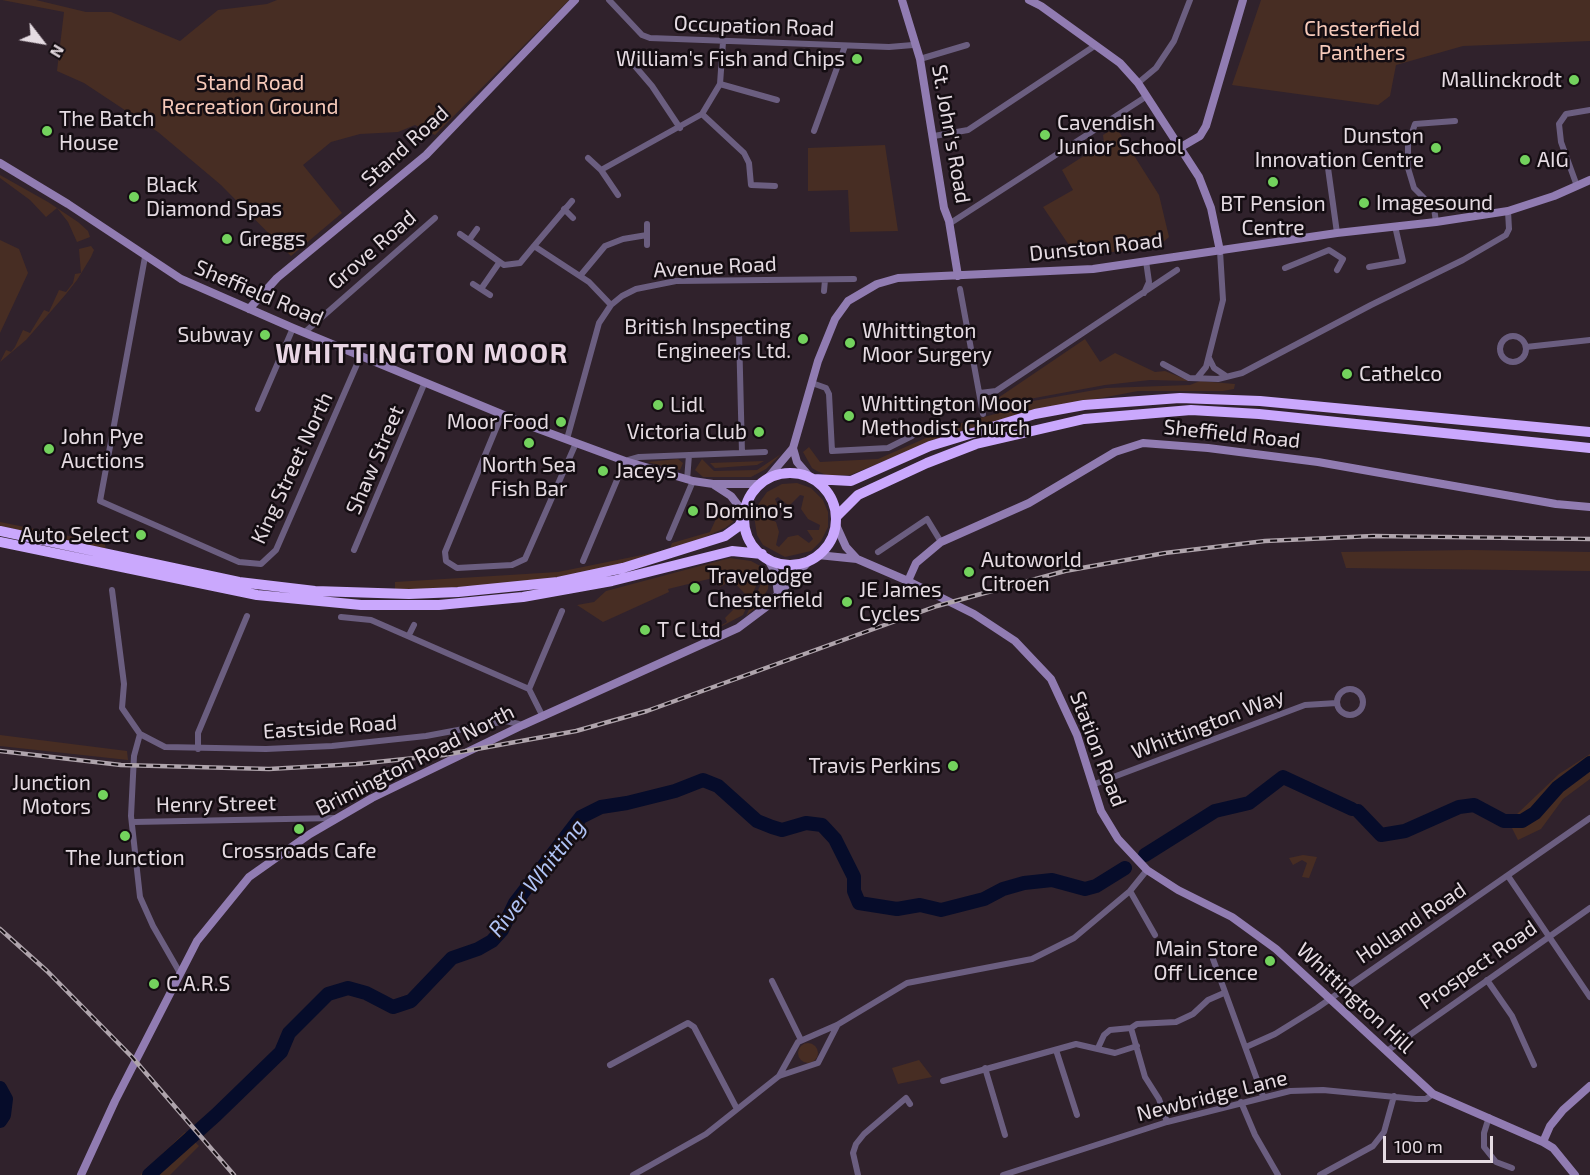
<!DOCTYPE html>
<style>
body{margin:0}
#map{position:relative;width:1590px;height:1175px;overflow:hidden;background:#30222c;font-family:"Exo 2",sans-serif}
canvas{display:block}
.north{position:absolute;left:12px;top:12px;width:60px;height:60px;-webkit-text-stroke:4px #140d12;paint-order:stroke;rotate:121deg;font-size:16px;font-weight:700;line-height:24px;text-align:center;color:#e5dbe2}
.north::after{content:'';display:block;margin:auto;width:21px;height:27px;background:#e5dbe2;clip-path:polygon(50% 0,100% 100%,50% 72%,0 100%)}
.scale{position:absolute;left:1383px;top:1136px;width:110px;height:27px;box-sizing:border-box;border:3px solid #e5dbe2;border-top:0;padding-left:8px;font-size:18px;line-height:21px;white-space:nowrap;color:#e5dbe2;-webkit-text-stroke:4px #140d12;paint-order:stroke}
</style>
<div id="map">
<canvas width="1590" height="1175"></canvas>
<div class="north">N</div>
<div class="scale">100 m</div>
</div>
<script>
const c = document.querySelector('canvas').getContext('2d');
c.lineJoin = 'round';
function fill(path, color) { c.fillStyle = color; c.fill(path, 'evenodd'); }
const poly = rows => new Path2D(rows.map(r => 'M' + r).join(''));
function strokePath(path, color, width, dash) { c.strokeStyle = color; c.lineWidth = width; c.lineCap = dash ? 'butt' : 'round'; c.setLineDash(dash || []); c.stroke(path); }
function drawText(font, color, halo, rows, align = 'center') {
  c.font = font + ' "Exo 2",sans-serif'; c.lineWidth = 5; c.setLineDash([]); c.textBaseline = 'middle'; c.strokeStyle = halo; c.fillStyle = color; for (const [text, x, y, turn = 0] of rows) {
    c.save(); c.translate(x, y); c.rotate((+turn || 0) * Math.PI / 180); c.textAlign = isNaN(turn) ? turn : align; if (halo) c.strokeText(text, 0, 0); c.fillText(text, 0, 0); c.restore();
  }
}
fill(poly([
 [2,0,36,0,86,12,111,12,180,41,218,10,267,4,277,0,569,0,435,135,415,125,398,132,360,134,331,142,303,165,342,213,291,256,221,185,158,132,84,83,57,71,64,12],
 [1261,0,1590,0,1590,41,1463,46,1396,65,1390,96,1378,105,1232,85],
 [1116,127,1159,195,1169,237,1160,245,1131,251,1075,254,1043,207,1073,190,1062,170,1104,143,1103,135],
 [885,145,898,231,850,232,848,190,808,191,808,148],
 [0,175,48,202,78,222,88,231,90,237,77,242,68,222,57,208,46,217,30,200,0,178],
 [0,240,19,249,28,273,0,333],
 [91,246,94,250,91,257,77,280,66,294,26,340,0,362,6,350,11,352,15,347,23,330,30,333,44,310,49,312,59,290,66,292,73,283,75,274,81,273,79,249],
 [1085,339,1100,362,1115,353,1155,372,1165,371,1190,381,1150,380,1105,385,1024,400,988,411,992,402],
 [1200,381,1235,384,1234,389,1223,391,1138,391,1023,413,949,435,850,475,826,475,817,471,812,468,803,452,809,447,820,462,878,459,958,424,1010,410,1015,405,1027,402,1106,388,1190,385],
 [781,454,766,469,751,477,703,477,695,470,702,459,714,471,757,470],
 [678,459,683,463,680,470,647,462],
 [764,461,757,465,715,468,710,463],
 [797,483,811,488,823,500,828,512,828,527,821,541,811,551,785,557,763,545,757,535,754,516,757,506,767,492,782,484],
 [800,495,804,496,801,509,808,519,820,525,819,530,807,530,813,539,809,543,798,535,788,537,779,547,776,545,779,532,776,522,764,516,765,513,780,512,775,499,778,497,789,506],
 [708,501,724,508,733,508,735,515,733,522,725,528,674,551,616,567,528,583,395,591,395,582,558,572,657,552,670,548,672,543,710,532,721,508],
 [0,522,94,541,103,537,106,549,0,526],
 [1470,550,1590,552,1590,571,1346,568,1341,552],
 [730,558,751,561,764,568,743,615,705,635,727,622,725,618,747,596,732,580,720,587,717,577,668,589,669,592,603,622,577,605,594,602,606,591],
 [766,573,769,575,768,589,759,604,746,616],
 [0,735,127,751,128,760,0,746],
 [1590,754,1590,779,1563,799,1541,829,1518,840,1511,826,1517,814,1559,774],
 [1303,855,1317,857,1309,878,1302,877,1307,863,1302,860,1293,865,1289,858],
 '798 1053a10 10 0 1 1 20 0a10 10 0 1 1-20 0Z',
 [919,1060,932,1077,898,1084,892,1068],
 [185,1132,199,1146,170,1175,140,1175]
]), '#472d23');
strokePath(poly([
 [1358,811,1381,835,1405,831,1459,807,1474,805,1504,821,1522,821,1535,813,1558,787,1590,763],
 [1145,855,1215,811,1249,803,1283,777,1352,809],
 [0,1088,6,1099,4,1115,0,1121],
 [149,1175,216,1115,281,1052,289,1033,328,994,348,988,366,993,393,1007,411,1001,452,958,478,949,492,941,502,930,515,903,581,817,601,807,627,803,675,791,703,780,718,786,757,821,772,827,782,830,806,823,822,825,835,839,854,877,854,891,859,903,897,909,920,905,941,910,984,899,1003,889,1024,883,1052,880,1085,889,1096,886,1125,868]
]), '#060c2a', 14);
strokePath(poly([
 [609,0,642,35,650,38,889,47,913,45],
 [920,59,967,45],
 [634,65,652,86,680,128],
 [1138,83,1156,68,1174,41,1190,0],
 [720,84,777,100],
 [702,114,744,153,749,163,751,185,775,186],
 [814,131,845,46],
 [934,136,968,130,1096,45],
 [588,158,601,170,702,114,720,84,723,42],
 [1328,168,1337,233],
 [601,170,618,195],
 [1577,186,1561,142,1559,124,1566,114,1590,110],
 [564,209,573,218],
 [1436,222,1434,208,1414,188,1408,168,1408,144,1415,124,1455,121],
 [647,224,647,245],
 [949,224,1147,96],
 [460,234,504,265,520,263,534,246,589,282,611,305],
 [469,240,477,229],
 [534,246,572,201],
 [145,257,100,501,239,562,261,564,276,550,361,355],
 [1369,267,1403,261,1395,226],
 [1285,268,1329,250,1343,259,1337,270],
 [580,276,605,246,623,239,647,235],
 [473,284,490,295],
 [481,289,499,263],
 [960,289,983,414],
 [824,291,825,280],
 [1144,293,1149,282,1146,261],
 [305,332,435,218],
 [739,332,742,453],
 '1500 349a13 13 0 1 1 26 0a13 13 0 1 1-26 0Z',
 [1526,347,1590,340],
 [1209,358,1214,368,1226,376],
 [1163,364,1189,378,1218,379,1242,373,1371,305,1463,260,1506,235,1509,229,1508,211],
 [1197,378,1206,367,1223,300,1220,251],
 [812,383,826,388,829,394,832,451,888,448,912,436],
 [980,393,996,391,1177,270],
 [258,409,293,328],
 [502,414,445,552,446,561,457,568,512,565,525,559,576,443],
 [567,439,599,323,611,305,622,296,636,289,676,281,854,279],
 [687,480,689,455],
 [669,538,693,481],
 [354,550,425,382],
 [878,552,927,519,941,542],
 [583,561,625,461,639,457,765,452],
 [112,590,124,684,122,708,140,734,165,747,266,749,332,746,426,736,506,721,523,725],
 [341,617,371,620,529,689,543,717],
 [409,635,414,625],
 [529,689,562,611],
 '1337 702a13 13 0 1 1 26 0a13 13 0 1 1-26 0Z',
 [140,734,134,756,131,816,140,897,153,926,180,973],
 [198,749,198,733,247,616],
 [1092,785,1305,705,1337,703],
 [133,822,336,818],
 [1508,876,1590,997],
 [1130,891,1155,935],
 [1213,959,1263,1096],
 [1487,980,1512,1016,1534,1065],
 [772,981,801,1040],
 [1246,1047,1275,1034,1317,1008,1590,818],
 [1098,1048,1104,1035,1110,1030,1131,1028],
 [1056,1050,1077,1115],
 [1387,1051,1590,908],
 [610,1065,688,1023,694,1027,737,1109],
 [985,1068,1005,1135],
 [779,1076,798,1042,837,1025,907,983,1032,959,1074,938,1130,891,1147,870],
 [943,1081,1076,1044,1115,1053,1137,1046],
 [1241,1102,1255,1135,1278,1175],
 [1489,1117,1484,1133,1484,1147,1496,1162,1512,1168],
 [1167,1122,1159,1099,1145,1077,1131,1028,1137,1024,1176,1022,1193,1014,1208,1000,1224,993],
 [633,1175,706,1134,779,1076,818,1063,837,1026],
 [858,1175,853,1153,856,1144,864,1134,906,1098,910,1104],
 [1003,1175,1167,1122,1290,1091,1323,1090,1416,1099,1426,1099,1433,1094],
 [1320,1175,1373,1146,1384,1132,1394,1096]
]), '#6b5e80', 6);
strokePath(poly([
 [902,0,920,59,944,208,949,221,958,276],
 [1029,0,1041,6,1120,63,1138,83,1199,177,1211,208,1220,251],
 [1181,147,1200,136,1206,126,1243,0],
 [0,163,68,204,181,279,293,328,533,427,625,461,693,481,713,484,760,484],
 [249,309,277,278,426,155,575,0],
 [793,448,797,462,810,477],
 [766,480,793,448,818,361,835,319,848,301,877,284,898,278,1093,269,1337,233,1436,222,1508,211,1554,196,1590,180],
 [714,485,731,496,744,513],
 [836,525,846,547,857,559],
 [818,555,857,559,908,581,974,614,1015,641,1051,679,1077,735,1101,811,1118,839,1147,870,1178,890,1232,917,1276,949,1433,1094,1543,1142,1553,1148,1575,1175],
 [767,558,775,572,778,594],
 [908,581,916,563,941,542,1029,503,1115,452,1143,443,1208,448,1318,462,1556,504,1590,507],
 [1543,1142,1550,1126,1563,1110,1590,1086],
 [81,1175,115,1101,197,941,249,877,310,834,372,798,523,725,738,628,766,607,810,560]
]), '#917cb2', 8);
strokePath(poly([
 '744 519a46 46 0 1 1 92 0a46 46 0 1 1-92 0Z',
 [813,479,851,481,930,446,1035,414,1084,405,1180,398,1260,401,1590,432],
 [836,517,858,495,927,463,976,444,1084,419,1191,410,1259,414,1590,448],
 [0,531,239,582,315,591,409,594,458,592,558,582,623,568,725,536,739,526,744,518],
 [0,542,257,595,361,605,439,605,523,597,612,581,732,551,762,554]
]), '#caa8fd', 10);
const rail = poly([
 [0,751,121,765,269,769,357,764,444,755,576,731,647,711,937,606,1065,571,1165,553,1265,541,1373,536,1590,539],
 [0,929,47,971,132,1057,234,1175]
]);
strokePath(rail, '#afa4ac', 4.5);
strokePath(rail, '#140d12', 2, [7]);
for (const [x, y, r, color] of [
 [857,59,6,"#73d25d"],
 [1574,80,6,"#73d25d"],
 [47,131,6,"#73d25d"],
 [1045,135,6,"#73d25d"],
 [1436,148,6,"#73d25d"],
 [1525,160,6,"#73d25d"],
 [1273,182,6,"#73d25d"],
 [134,197,6,"#73d25d"],
 [1364,203,6,"#73d25d"],
 [227,239,6,"#73d25d"],
 [265,335,6,"#73d25d"],
 [803,339,6,"#73d25d"],
 [850,343,6,"#73d25d"],
 [1347,374,6,"#73d25d"],
 [658,405,6,"#73d25d"],
 [849,416,6,"#73d25d"],
 [561,422,6,"#73d25d"],
 [759,432,6,"#73d25d"],
 [529,443,6,"#73d25d"],
 [49,449,6,"#73d25d"],
 [603,471,6,"#73d25d"],
 [693,511,6,"#73d25d"],
 [141,535,6,"#73d25d"],
 [969,572,6,"#73d25d"],
 [695,588,6,"#73d25d"],
 [847,602,6,"#73d25d"],
 [645,630,6,"#73d25d"],
 [953,766,6,"#73d25d"],
 [103,795,6,"#73d25d"],
 [299,829,6,"#73d25d"],
 [125,836,6,"#73d25d"],
 [1270,961,6,"#73d25d"],
 [154,984,6,"#73d25d"]
]) { const dot = new Path2D(); dot.arc(x, y, r, 0, 2 * Math.PI); c.fillStyle = color; c.fill(dot); strokePath(dot, '#140d12', 2); }
drawText('21px', '#e5dbe2', '#140d12', [
 ["Occupation Road",754,26,2],
 ["St. John's Road",951,134,80],
 ["Stand Road",405,146,-42],
 ["Dunston Road",1096,247,-6],
 ["Grove Road",372,250,-41],
 ["Avenue Road",715,267,-3],
 ["Sheffield Road",259,293,23],
 ["Sheffield Road",1232,434,6],
 ["Shaw Street",375,460,-67],
 ["King Street North",292,468,-65],
 ["Whittington Way",1208,724,-21],
 ["Eastside Road",330,727,-4],
 ["Station Road",1098,749,69],
 ["Brimington Road North",415,760,-27],
 ["Henry Street",216,804,-1],
 ["Holland Road",1411,923,-34],
 ["Prospect Road",1478,965,-35],
 ["Whittington Hill",1355,998,43],
 ["Newbridge Lane",1212,1096,-14]
]);
drawText('21px', '#f7caba', '#140d12', [
 ["Chesterfield",1362,29],
 ["Panthers",1362,53],
 ["Stand Road",250,83],
 ["Recreation Ground",250,107]
]);
drawText('21px', '#e5dbe2', '#140d12', [
 ["William's Fish and Chips",845,59,"right"],
 ["Mallinckrodt",1562,80,"right"],
 ["The Batch",59,119],
 ["House",59,143],
 ["Cavendish",1057,123],
 ["Junior School",1057,147],
 ["Dunston",1424,136,"right"],
 ["Innovation Centre",1424,160,"right"],
 ["AIG",1537,160],
 ["Black",146,185],
 ["Diamond Spas",146,209],
 ["Imagesound",1376,203],
 ["BT Pension",1273,204,"center"],
 ["Centre",1273,228,"center"],
 ["Greggs",239,239],
 ["British Inspecting",791,327,"right"],
 ["Engineers Ltd.",791,351,"right"],
 ["Whittington",862,331],
 ["Moor Surgery",862,355],
 ["Subway",253,335,"right"],
 ["Cathelco",1359,374],
 ["Whittington Moor",861,404],
 ["Methodist Church",861,428],
 ["Lidl",670,405],
 ["Moor Food",549,422,"right"],
 ["Victoria Club",747,432,"right"],
 ["John Pye",61,437],
 ["Auctions",61,461],
 ["North Sea",529,465,"center"],
 ["Fish Bar",529,489,"center"],
 ["Jaceys",615,471],
 ["Domino's",705,511],
 ["Auto Select",129,535,"right"],
 ["Autoworld",981,560],
 ["Citroen",981,584],
 ["Travelodge",707,576],
 ["Chesterfield",707,600],
 ["JE James",859,590],
 ["Cycles",859,614],
 ["T C Ltd",657,630],
 ["Travis Perkins",941,766,"right"],
 ["Junction",91,783,"right"],
 ["Motors",91,807,"right"],
 ["Crossroads Cafe",299,851,"center"],
 ["The Junction",125,858,"center"],
 ["Main Store",1258,949,"right"],
 ["Off Licence",1258,973,"right"],
 ["C.A.R.S",166,984]
], 'left');
drawText('italic 22px', '#b0c3f5', '#140d12', [
 ["River Whitting",537,878,-52]
]);
c.letterSpacing = '1.5px';
drawText('bold 27px', '#e8d5e3', '#140d12', [
 ["WHITTINGTON MOOR",422,354]
]);
c.letterSpacing = '0px';
</script>
